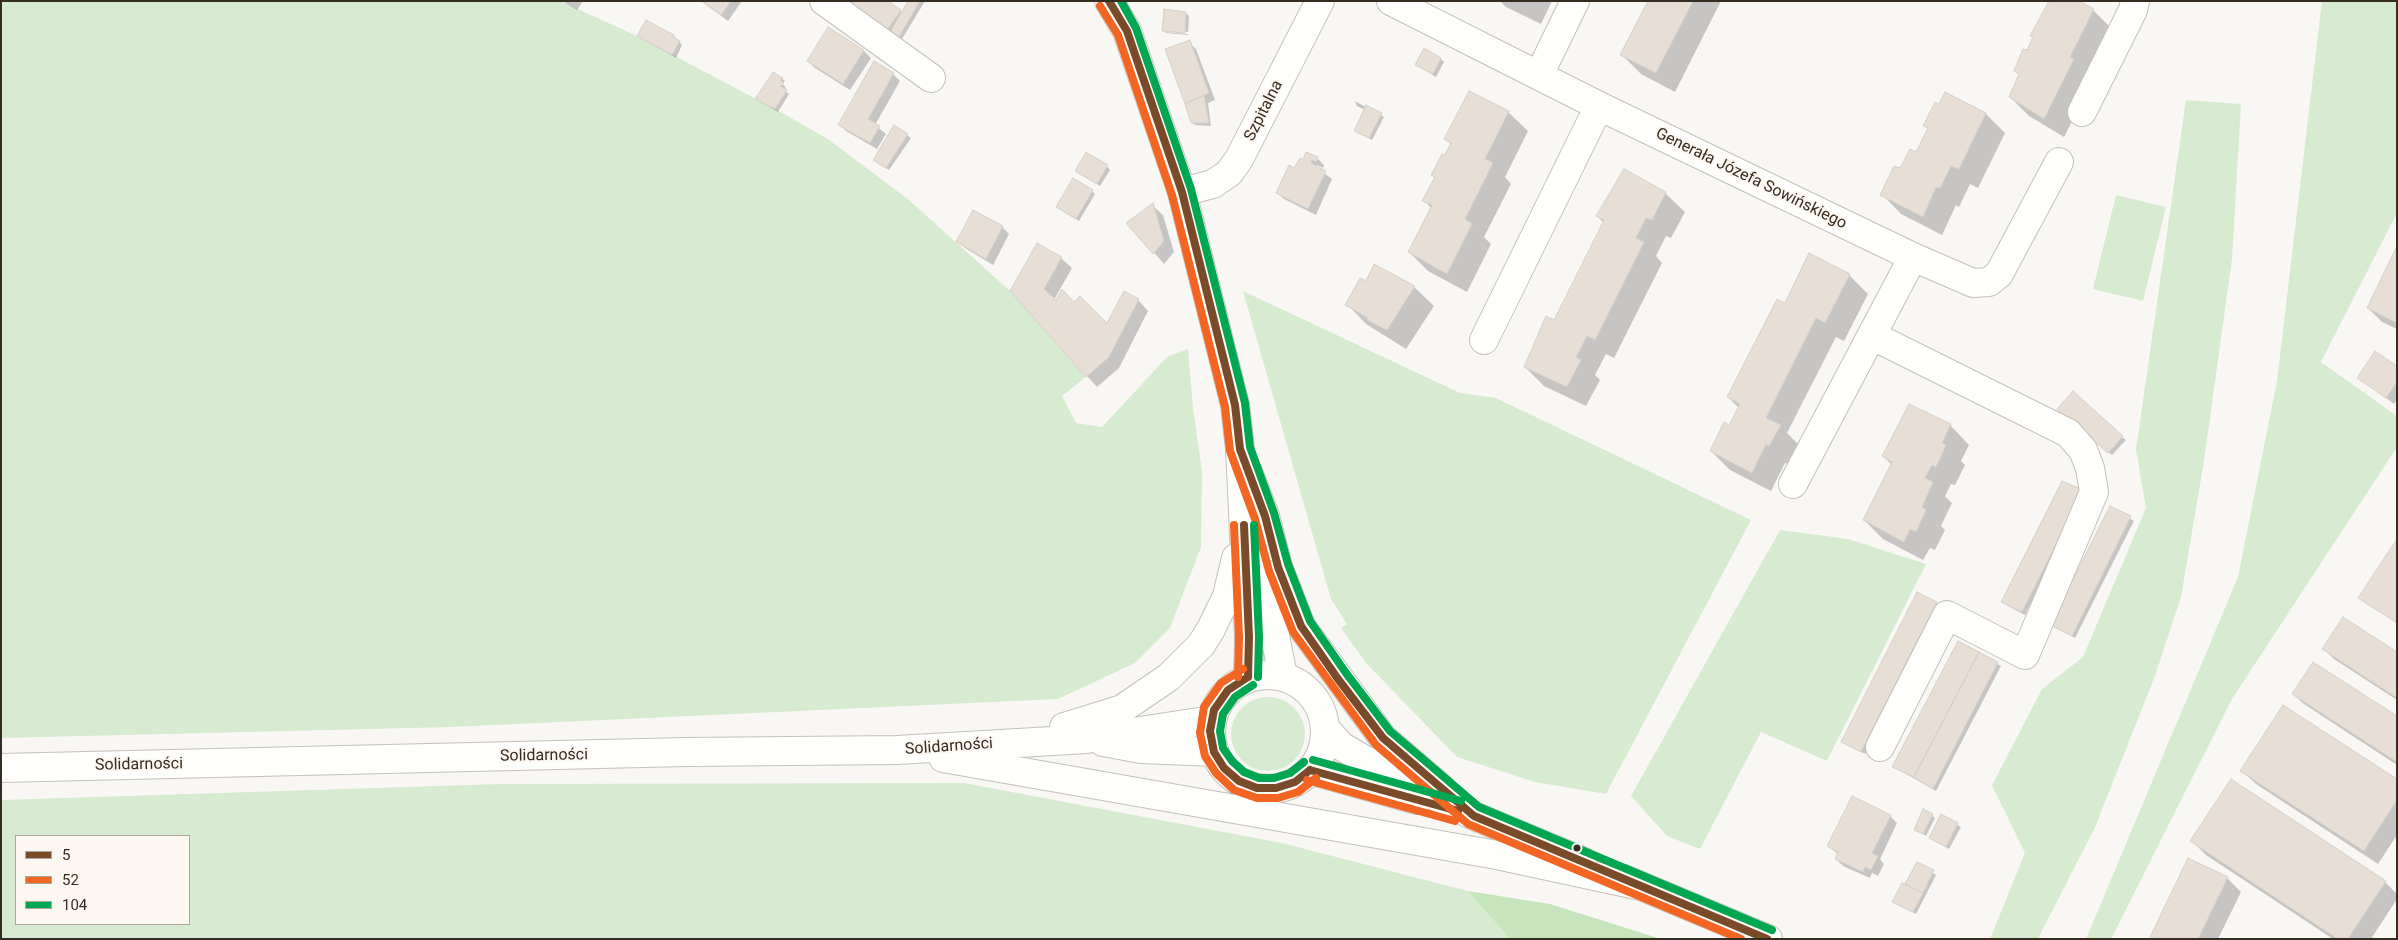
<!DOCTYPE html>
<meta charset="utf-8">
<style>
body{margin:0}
#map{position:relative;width:2398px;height:940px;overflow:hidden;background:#f9f7f4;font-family:Roboto,sans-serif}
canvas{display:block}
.frame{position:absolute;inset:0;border:2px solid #362d22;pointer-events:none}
.legend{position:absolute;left:15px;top:835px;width:175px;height:90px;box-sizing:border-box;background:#fcf7f1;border:1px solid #ada69e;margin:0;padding:6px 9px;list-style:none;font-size:15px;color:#362d22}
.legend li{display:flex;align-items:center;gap:10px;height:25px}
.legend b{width:25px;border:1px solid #ada69e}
</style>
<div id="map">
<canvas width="2398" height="940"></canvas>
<div class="frame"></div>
<ul class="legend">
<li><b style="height:6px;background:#7a4b2a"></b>5</li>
<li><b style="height:6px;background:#f26522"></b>52</li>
<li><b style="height:6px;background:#00a651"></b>104</li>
</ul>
</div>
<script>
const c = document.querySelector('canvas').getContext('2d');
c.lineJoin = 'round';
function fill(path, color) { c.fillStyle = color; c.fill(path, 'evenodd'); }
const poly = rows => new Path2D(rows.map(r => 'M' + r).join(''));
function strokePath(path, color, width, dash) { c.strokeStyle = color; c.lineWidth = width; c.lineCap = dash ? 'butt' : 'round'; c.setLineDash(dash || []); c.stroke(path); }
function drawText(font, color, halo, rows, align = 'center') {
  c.font = font + ' Roboto,sans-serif'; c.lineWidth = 4; c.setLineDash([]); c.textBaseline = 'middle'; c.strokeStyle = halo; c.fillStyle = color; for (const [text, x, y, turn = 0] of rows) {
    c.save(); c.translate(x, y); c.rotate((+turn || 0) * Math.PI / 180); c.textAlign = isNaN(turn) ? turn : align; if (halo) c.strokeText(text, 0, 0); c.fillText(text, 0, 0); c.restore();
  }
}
fill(poly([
 [1,1,560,1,637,36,775,109,828,139,909,200,1010,291,1086,377,1062,396,1076,423,1102,427,1168,356,1188,349,1193,408,1202,471,1201,547,1170,628,1135,663,1058,699,452,727,1,738],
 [2322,1,2397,1,2397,213,2321,362,2397,416,2397,447,2232,699,2111,939,2086,939,2238,577,2277,381],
 [2186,100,2241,104,2232,259,2204,461,2181,597,2155,676,2095,827,2038,939,1990,939,2025,853,1992,785,2042,689,2083,657,2146,508,2136,450],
 [2116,195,2166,207,2143,301,2093,289],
 [1243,291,1460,393,1496,398,1751,520,1606,794,1535,782,1457,757,1366,663,1341,628,1347,624,1331,599],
 [1780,530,1848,539,1926,564,1827,761,1761,732,1700,849,1667,836,1631,796],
 '1231 734a37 37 0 1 1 74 0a37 37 0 1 1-74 0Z',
 [964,783,1282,843,1468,891,1510,939,1,939,1,800,500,784],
 [16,836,189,836,189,924,16,924]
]), '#d7ebd0');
fill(poly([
 [1468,891,1550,904,1661,939,1510,939]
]), '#c6e5bc');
fill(poly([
 [562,1,583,1,577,10],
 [701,1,742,1,728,21],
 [835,1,900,10,903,13,910,1,925,1,896,49],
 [1500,1,1552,1,1541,24,1506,7],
 [1649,1,1721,1,1675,92,1641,74,1622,55],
 [2076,1,2093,10,2113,30,2093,80,2064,137,2029,116,2010,97,2034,38,2032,36],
 [1186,13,1189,16,1188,32,1163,30],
 [646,22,674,36,682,45,676,58,638,36],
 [828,29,864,51,871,58,850,90,815,68,808,61],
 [1165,32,1188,34,1188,35,1166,33],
 [1189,42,1196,49,1215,100,1208,103,1211,126,1195,125,1192,122],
 [1441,59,1444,62,1436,77,1417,65],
 [774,73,785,81,782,84,786,87,783,89,789,94,778,112,756,99],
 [893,74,900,81,875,125,886,134,877,149,846,131,839,124],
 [1946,94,1986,114,2005,133,1978,188,1970,184,1959,207,1956,205,1942,235,1901,214,1882,194,1900,170,1917,154,1929,130,1925,126],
 [1355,101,1384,117,1372,140,1355,131,1365,110,1357,106],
 [1508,112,1528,131,1505,177,1511,184,1484,237,1491,244,1467,292,1428,271,1409,252,1431,208,1424,200,1436,178,1432,175,1451,145,1446,139],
 [894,127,911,138,889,170,878,163],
 [1317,158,1324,165,1323,168,1317,165,1316,167,1332,179,1316,215,1284,199,1278,193,1300,160],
 [1107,166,1110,170,1100,186,1076,171],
 [1092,191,1095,194,1079,221,1057,207],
 [1665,193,1685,212,1671,238,1666,236,1656,256,1662,263,1614,358,1606,354,1595,375,1600,380,1586,406,1544,386,1525,367,1554,321,1604,223,1597,216],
 [1152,205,1163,215,1174,252,1164,264,1128,223],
 [1002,227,1009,234,993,265,965,248,958,241],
 [2397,249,2397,329,2382,322,2368,308],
 [1061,258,1072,268,1054,300,1075,304,1108,325,1138,300,1148,311,1119,368,1097,387,1011,291],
 [1849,275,1868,294,1844,341,1836,337,1787,433,1799,445,1788,464,1785,463,1771,491,1730,470,1711,451,1730,427,1739,408,1728,397],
 [1367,283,1414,287,1434,306,1406,349,1366,324,1347,304],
 [2397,367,2397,399,2394,404,2359,377],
 [2062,412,2122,437,2126,440,2112,455],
 [1950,425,1969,445,1961,461,1965,465,1955,485,1951,484,1945,496,1952,503,1941,526,1945,530,1935,550,1930,548,1923,560,1883,539,1864,520,1892,465,1883,456],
 [2085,494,2025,615,2006,605,2002,601],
 [2111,507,2134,521,2075,638,2052,624],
 [1918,594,1940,606,1865,754,1846,744],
 [1959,642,2001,666,1936,791,1894,767],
 [2324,649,2397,654,2397,700,2334,659],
 [2293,694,2397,718,2397,765,2304,704],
 [2242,771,2397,780,2397,835,2378,864,2256,784],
 [2231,781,2385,882,2397,894,2397,899,2371,939,2333,939,2206,855,2192,841],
 [1932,815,1935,818,1926,836,1915,829],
 [1890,816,1897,823,1880,859,1884,864,1878,876,1872,873,1870,878,1843,866,1836,859,1838,854,1828,846],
 [1942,816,1961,827,1949,849,1930,838],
 [1917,863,1936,875,1916,914,1894,902],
 [2227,878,2241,892,2218,939,2150,939]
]), '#0003');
const building = poly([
 [702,1,731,1,721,15,702,1],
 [837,1,888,1,901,10,885,33,837,1],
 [908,1,920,1,893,47,885,41,908,1],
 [1648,1,1693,1,1656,73,1620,55,1648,1],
 [2049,1,2079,1,2094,9,2070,57,2074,59,2044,119,2009,97,2019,74,2014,71,2023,49,2027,50,2033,37,2030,36,2049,1],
 [1164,9,1186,12,1185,33,1162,31,1164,9],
 [646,20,674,35,673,37,680,41,672,55,637,36,646,20],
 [828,27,864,50,843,84,807,61,828,27],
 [1190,40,1209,93,1185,104,1165,49,1190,40],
 [1424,48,1441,58,1433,74,1415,65,1424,48],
 [874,61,894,73,868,119,880,126,870,143,838,125,874,61],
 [773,72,783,78,780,80,784,83,780,86,787,90,775,109,755,99,773,72],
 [1469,91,1509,111,1485,159,1493,163,1465,219,1472,224,1447,274,1408,252,1432,205,1422,201,1435,177,1431,175,1442,154,1444,156,1451,143,1444,139,1469,91],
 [1945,92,1986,113,1959,169,1951,166,1940,188,1936,187,1923,217,1880,195,1894,166,1900,168,1910,149,1916,152,1928,128,1923,126,1935,102,1939,104,1945,92],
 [1204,95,1209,123,1191,123,1185,104,1204,95],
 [1366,105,1382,113,1369,138,1354,131,1366,105],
 [894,125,908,134,886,168,873,160,894,125],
 [1086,152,1108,165,1097,184,1075,171,1086,152],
 [1306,152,1318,157,1316,162,1312,160,1311,163,1326,171,1308,209,1276,193,1289,165,1294,168,1300,158,1303,159,1306,152],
 [1624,169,1666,192,1652,220,1646,218,1636,238,1644,242,1595,340,1587,336,1576,357,1581,360,1567,387,1524,367,1546,316,1554,320,1604,220,1596,216,1624,169],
 [1073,178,1093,190,1076,219,1056,207,1073,178],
 [1153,203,1164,241,1153,254,1126,223,1153,203],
 [973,210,1003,226,986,259,956,242,973,210],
 [1037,243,1062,257,1044,289,1056,300,1062,289,1074,302,1080,296,1107,323,1124,291,1139,299,1109,357,1086,377,1010,291,1037,243],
 [2397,246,2397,323,2367,308,2397,246],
 [1809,253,1850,274,1825,323,1816,318,1766,418,1781,425,1769,446,1766,444,1752,473,1710,451,1724,422,1729,425,1740,404,1727,397,1777,299,1785,303,1809,253],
 [1374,264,1415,286,1387,330,1367,320,1368,318,1345,305,1360,278,1366,281,1374,264],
 [2375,351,2397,366,2397,382,2386,398,2357,378,2375,351],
 [2073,391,2123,436,2108,453,2057,409,2073,391],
 [1909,404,1951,424,1942,443,1946,445,1936,467,1932,465,1925,478,1933,482,1922,507,1926,510,1916,532,1910,529,1904,542,1863,520,1892,462,1882,456,1909,404],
 [2062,481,2083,490,2022,612,2001,602,2062,481],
 [2110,506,2131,516,2072,636,2050,625,2110,506],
 [2397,539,2397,623,2358,598,2397,539],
 [1917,592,1937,602,1861,752,1841,742,1917,592],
 [2343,617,2397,652,2397,698,2322,649,2343,617],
 [1958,641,1979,652,1914,777,1892,767,1958,641],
 [1979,652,1998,662,1933,789,1914,777,1979,652],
 [2313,662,2397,716,2397,762,2292,694,2313,662],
 [2283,705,2397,779,2397,800,2364,851,2240,771,2283,705],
 [2231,779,2386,881,2348,939,2338,939,2190,841,2231,779],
 [1852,796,1891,815,1872,853,1878,856,1871,870,1865,867,1863,872,1835,859,1838,852,1827,846,1852,796],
 [1923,809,1933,814,1923,834,1914,830,1923,809],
 [1941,814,1958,823,1946,847,1929,838,1941,814],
 [2188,858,2228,877,2198,939,2149,939,2188,858],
 [1917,862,1934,870,1923,893,1905,884,1917,862],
 [1902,883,1923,893,1913,912,1892,902,1902,883]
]);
fill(building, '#e7dfd6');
strokePath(building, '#d6d0ca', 1);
const minor = poly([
 [824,1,931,78],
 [1391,1,1599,106,1913,257,1973,283,1989,282,1999,274,2059,162],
 [1539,75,1575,1],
 [2082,112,2133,10,2135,1],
 [1182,192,1213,184,1229,173,1239,159,1320,1],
 [1873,336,2068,433,2083,450,2090,468,2094,492,2025,655,1947,615,1880,747],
 [1484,340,1599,106],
 [1793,484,1913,257]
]);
const tertiary = poly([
 [1109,1,1127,31,1182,192,1235,405,1240,449,1249,637,1248,677],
 [1249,474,1265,516,1278,567,1301,626,1383,738,1440,787],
 [1259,555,1283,676],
 '1211 732a57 57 0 1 1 114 0a57 57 0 1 1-114 0Z',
 [1064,727,1122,709,1169,677,1201,645,1211,629,1227,596,1236,558],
 [1325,728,1341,746,1365,760,1474,816,1582,861],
 [1103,742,1141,749,1214,752],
 [943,758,1497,855,1641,886],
 [1,768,686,752,897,750,1087,739,1212,720],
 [1310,770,1417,800],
 [1624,879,1768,939]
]);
strokePath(minor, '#c5c0ba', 30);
strokePath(tertiary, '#c5c0ba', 30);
strokePath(minor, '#fefefd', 28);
strokePath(tertiary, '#fefefd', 28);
strokePath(poly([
 [1109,1,1127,31,1182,192,1235,405,1240,449,1265,516,1278,567,1301,626,1338,679,1383,738,1474,816,1767,939],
 [1244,525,1249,637,1248,677],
 [1248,677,1228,690,1214,710,1210,731,1214,752,1224,768,1239,781,1257,788,1276,788,1295,782,1310,770],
 [1310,770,1458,811]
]), '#7a4b2a', 8);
strokePath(poly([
 [1100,6,1118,35,1172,195,1225,407,1230,451,1255,519,1269,571,1293,632,1376,745,1468,824,1741,939],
 [1234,525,1239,637,1238,677],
 [1243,669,1221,683,1204,707,1200,733,1205,756,1216,773,1234,790,1257,798,1278,798,1298,792,1316,778],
 [1307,780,1455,821]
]), '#f26522', 8);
strokePath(poly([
 [1121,1,1136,28,1191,189,1245,403,1250,447,1274,513,1288,564,1310,621,1346,673,1390,731,1479,807,1772,930],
 [1254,525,1259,637,1258,677],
 [1253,685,1235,697,1223,714,1220,731,1223,748,1232,761,1244,772,1259,778,1274,778,1290,773,1304,762],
 [1313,760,1461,801]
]), '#00a651', 8);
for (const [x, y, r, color] of [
 [1577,848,4.5,"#362d22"]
]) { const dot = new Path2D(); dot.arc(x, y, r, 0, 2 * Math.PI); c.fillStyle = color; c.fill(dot); strokePath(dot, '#fcf7f1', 2); }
drawText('16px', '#362d22', '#fcf7f1', [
 ["Szpitalna",1264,111,-63],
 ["Generała Józefa Sowińskiego",1751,179,26],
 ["Solidarności",949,747,-4],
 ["Solidarności",544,756,-1],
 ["Solidarności",139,765,-1]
]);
</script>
